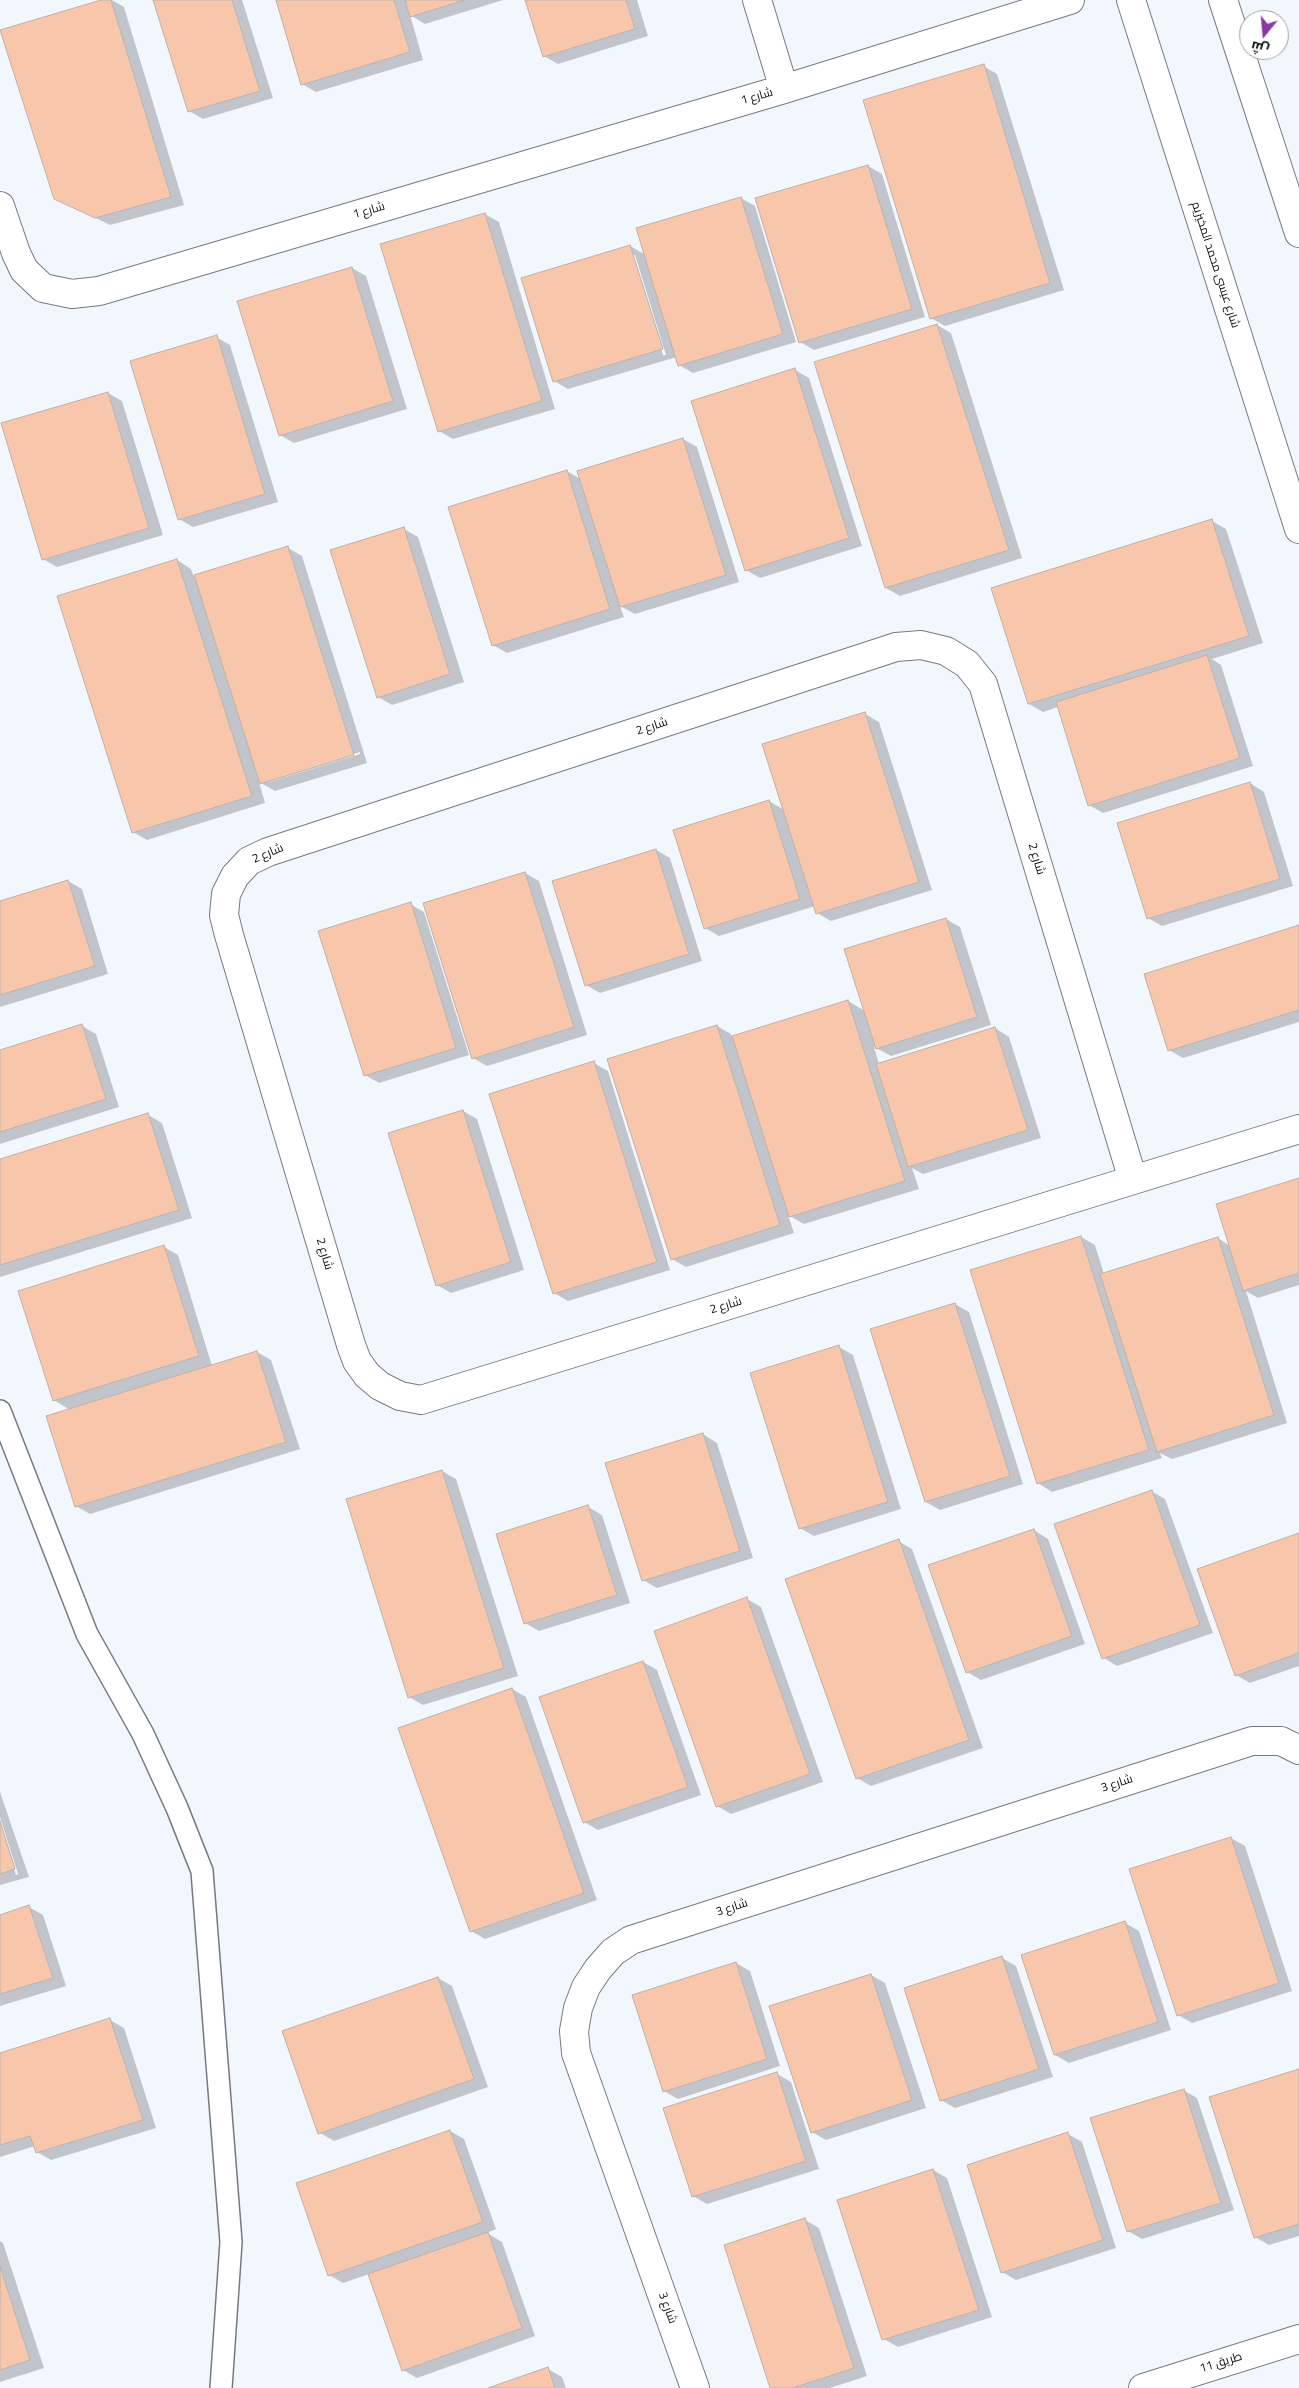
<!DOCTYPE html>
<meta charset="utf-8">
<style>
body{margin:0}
#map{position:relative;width:1299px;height:2388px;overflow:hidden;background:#f2f7fe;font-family:"Titillium Web",Cairo,sans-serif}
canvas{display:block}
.north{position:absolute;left:1239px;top:10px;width:50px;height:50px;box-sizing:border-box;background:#fff;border:1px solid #9e9fa0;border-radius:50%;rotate:197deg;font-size:14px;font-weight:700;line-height:20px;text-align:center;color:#0c0e11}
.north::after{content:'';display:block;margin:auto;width:18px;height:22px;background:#8b38a6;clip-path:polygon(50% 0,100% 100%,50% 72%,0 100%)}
</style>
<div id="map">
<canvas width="1299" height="2388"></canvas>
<div class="north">ش</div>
</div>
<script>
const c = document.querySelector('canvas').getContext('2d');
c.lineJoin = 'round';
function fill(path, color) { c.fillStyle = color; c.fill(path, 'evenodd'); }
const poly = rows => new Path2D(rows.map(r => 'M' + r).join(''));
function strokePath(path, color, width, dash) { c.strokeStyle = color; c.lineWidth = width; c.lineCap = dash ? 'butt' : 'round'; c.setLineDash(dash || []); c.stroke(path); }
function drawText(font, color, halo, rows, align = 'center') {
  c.font = font + ' "Titillium Web",Cairo,sans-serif'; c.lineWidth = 5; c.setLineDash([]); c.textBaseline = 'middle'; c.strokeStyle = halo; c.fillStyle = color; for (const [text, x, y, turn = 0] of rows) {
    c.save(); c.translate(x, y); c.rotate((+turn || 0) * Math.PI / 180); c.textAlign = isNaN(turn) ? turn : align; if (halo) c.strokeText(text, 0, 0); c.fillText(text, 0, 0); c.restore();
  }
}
fill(poly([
 [106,0,112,0,124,7,184,205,110,225,55,198],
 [155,0,242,0,273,98,203,119,189,111],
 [277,0,503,0,425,24,410,15,423,60,316,92,302,84],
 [527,0,637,0,648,36,558,64,544,56],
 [983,66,997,74,1064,290,945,326,931,318],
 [868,166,882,174,925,317,814,350,800,342],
 [741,198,755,206,796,342,693,373,679,365,677,357,568,389,554,381,523,279,630,246,646,255],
 [632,255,635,255,666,355,663,355],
 [485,214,499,222,555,409,453,439,439,431],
 [352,268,366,276,407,409,294,443,280,435],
 [937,325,951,333,1022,558,900,596,886,588],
 [216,337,230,345,278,502,193,527,179,519],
 [795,370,809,378,862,546,760,578,746,570],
 [108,393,122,401,163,535,57,567,43,559],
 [683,439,697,447,739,582,635,614,620,606,624,617,507,653,493,645,567,471,582,480],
 [1212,521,1226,529,1263,643,1212,659,1221,665,1253,766,1103,813,1089,805,1058,707,1043,712,1029,704],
 [404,529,418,537,464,682,392,705,378,697],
 [288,548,302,556,367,763,275,791,259,782,265,803,147,840,133,832,177,560,191,569,194,577],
 [360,752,360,754,269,782,269,780],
 [865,714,879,722,932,890,831,921,817,913,815,906,719,936,705,928,769,801,784,810],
 [1250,783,1264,792,1293,886,1162,926,1148,918],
 [656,850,670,858,702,961,600,993,586,985],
 [525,873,539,881,587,1035,487,1066,473,1058],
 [68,881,82,889,108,974,0,1007,0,902],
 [410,904,424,912,469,1055,379,1083,365,1075],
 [946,919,960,927,991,1025,891,1056,874,1047,879,1064,995,1028,1009,1037,1041,1138,923,1174,912,1168,919,1189,804,1224,788,1215,794,1233,686,1267,672,1259,717,1026,731,1034,732,1037,848,1001,865,1011],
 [1299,927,1299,1022,1183,1058,1169,1050],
 [82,1026,96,1034,119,1107,0,1144,0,1051],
 [594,1063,608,1071,670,1270,568,1301,554,1293],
 [463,1111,477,1119,524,1270,451,1293,437,1285],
 [148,1115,162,1123,192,1218,0,1277,0,1161],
 [1299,1180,1299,1285,1258,1298,1246,1291,1287,1423,1172,1459,1160,1453,1162,1458,1052,1492,1038,1483,1081,1237,1095,1245,1104,1274,1218,1238,1230,1246],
 [164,1247,178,1255,212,1366,257,1352,271,1360,300,1449,90,1514,76,1506,70,1410,54,1400],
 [955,1304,969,1312,1023,1484,940,1510,926,1502,872,1330],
 [839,1347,853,1355,901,1509,814,1536,800,1528],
 [703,1434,717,1443,753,1558,657,1588,643,1580],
 [442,1471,456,1479,518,1676,423,1705,409,1697],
 [1151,1491,1165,1499,1213,1633,1117,1666,1104,1658],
 [588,1507,602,1515,630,1603,539,1631,525,1623],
 [1034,1530,1048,1539,1085,1644,981,1680,967,1672],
 [1299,1534,1299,1666,1250,1683,1236,1675],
 [898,1541,912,1549,983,1748,871,1786,857,1778],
 [747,1599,761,1607,823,1782,731,1814,717,1806],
 [643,1662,657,1670,701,1795,598,1830,584,1822],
 [512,1689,526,1697,597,1900,485,1939,471,1931],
 [0,1792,29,1877,0,1885,0,1825,16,1875,18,1874,0,1817],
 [1231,1838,1245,1846,1292,1991,1192,2023,1178,2015],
 [29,1907,43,1915,66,1986,0,2006,0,1916],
 [1125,1923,1139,1931,1171,2030,1069,2063,1055,2055],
 [1002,1958,1016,1966,1053,2077,955,2108,941,2100],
 [736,1963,750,1971,780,2066,678,2099,664,2091],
 [871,1975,885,1983,926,2108,826,2140,812,2132],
 [438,1978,452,1986,488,2087,334,2141,320,2133],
 [110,2020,124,2028,156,2128,51,2160,37,2152,35,2146,0,2157,0,2054],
 [1299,2070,1299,2236,1269,2245,1255,2237],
 [777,2074,791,2082,819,2169,707,2204,693,2196],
 [1183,2090,1197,2098,1234,2210,1142,2239,1128,2231],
 [450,2131,464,2139,496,2229,487,2233,502,2242,535,2336,417,2378,403,2370,369,2274,343,2283,329,2275],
 [1068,2134,1082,2142,1116,2248,1016,2280,1002,2272],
 [933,2170,947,2178,992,2317,898,2347,884,2339],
 [805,2220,819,2228,867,2376,830,2388,772,2388],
 [0,2241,3,2243,44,2368,0,2382],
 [548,2369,562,2377,566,2388,492,2388]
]), '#0003');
const building = poly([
 [101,0,111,0,171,197,95,218,54,199,0,30,101,0],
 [153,0,232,0,260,91,188,112,153,0],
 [276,0,394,0,410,52,301,85,276,0],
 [405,0,465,0,410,17,405,0],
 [525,0,626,0,635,29,543,57,525,0],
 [984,64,1050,283,930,319,863,100,984,64],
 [868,165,912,309,799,343,755,198,868,165],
 [741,197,783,334,678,366,636,228,741,197],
 [485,213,542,401,438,432,380,244,485,213],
 [630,245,663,349,553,382,521,278,630,245],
 [352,267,393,401,279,436,237,301,352,267],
 [937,324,1009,550,885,588,814,362,937,324],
 [217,335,265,494,178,520,130,361,217,335],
 [795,368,849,538,745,571,691,401,795,368],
 [108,392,149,528,42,560,1,423,108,392],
 [683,438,726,575,620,607,577,471,683,438],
 [567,470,610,609,492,646,448,507,567,470],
 [1212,519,1249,636,1028,704,991,588,1212,519],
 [404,527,450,674,377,698,330,550,404,527],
 [288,546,354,755,260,784,194,575,288,546],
 [177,559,252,796,132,833,57,596,177,559],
 [1207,655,1240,758,1088,806,1056,702,1207,655],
 [865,712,919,882,816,914,762,744,865,712],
 [1250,782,1280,879,1147,919,1117,823,1250,782],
 [769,800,800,899,704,929,673,830,769,800],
 [656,849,689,954,585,986,552,881,656,849],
 [525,872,574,1027,472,1059,423,903,525,872],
 [68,880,95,966,0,995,0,901,68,880],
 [411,902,456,1048,364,1076,318,931,411,902],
 [946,918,977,1017,876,1049,844,949,946,918],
 [1299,925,1299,1010,1168,1051,1144,974,1299,925],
 [848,1000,905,1181,789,1217,732,1036,848,1000],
 [82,1024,106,1099,0,1132,0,1050,82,1024],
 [717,1025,780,1225,671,1260,607,1059,717,1025],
 [995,1027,1028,1130,908,1167,876,1064,995,1027],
 [594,1061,657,1262,553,1294,489,1094,594,1061],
 [463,1110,511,1262,436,1286,388,1133,463,1110],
 [148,1113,179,1210,0,1265,0,1159,148,1113],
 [1299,1178,1299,1273,1243,1291,1216,1204,1299,1178],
 [1081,1236,1149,1450,1037,1484,970,1270,1081,1236],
 [1218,1237,1274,1415,1157,1452,1100,1274,1218,1237],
 [164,1245,199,1356,53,1401,18,1291,164,1245],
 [955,1303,1010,1476,925,1502,870,1329,955,1303],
 [839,1345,888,1502,799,1529,750,1373,839,1345],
 [257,1351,286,1442,75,1507,46,1416,257,1351],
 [703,1433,740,1551,642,1581,605,1463,703,1433],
 [442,1470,504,1668,408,1698,346,1499,442,1470],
 [1152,1490,1200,1625,1102,1659,1054,1524,1152,1490],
 [588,1505,617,1595,524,1624,496,1534,588,1505],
 [1034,1529,1072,1636,966,1673,928,1565,1034,1529],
 [1299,1533,1299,1653,1235,1676,1197,1569,1299,1533],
 [899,1539,969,1740,856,1779,785,1579,899,1539],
 [747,1597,810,1774,716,1807,654,1631,747,1597],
 [643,1661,688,1787,583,1823,539,1697,643,1661],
 [512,1688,584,1893,470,1932,398,1728,512,1688],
 [0,1821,15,1869,0,1874,0,1821],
 [1231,1837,1279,1983,1177,2016,1129,1869,1231,1837],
 [29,1905,53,1978,0,1994,0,1915,29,1905],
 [1125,1921,1158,2022,1054,2055,1021,1955,1125,1921],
 [1002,1956,1039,2069,940,2101,904,1988,1002,1956],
 [736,1962,767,2059,663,2092,632,1995,736,1962],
 [871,1974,912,2100,811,2133,769,2006,871,1974],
 [438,1977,474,2079,318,2134,282,2031,438,1977],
 [110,2018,143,2120,36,2153,30,2136,0,2145,0,2053,110,2018],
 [1299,2069,1299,2224,1254,2238,1209,2097,1299,2069],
 [777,2072,806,2161,692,2197,663,2108,777,2072],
 [1184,2089,1221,2203,1127,2232,1090,2118,1184,2089],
 [450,2130,483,2222,328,2276,296,2183,450,2130],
 [1068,2132,1103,2240,1001,2273,967,2165,1068,2132],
 [933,2169,979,2310,882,2340,837,2200,933,2169],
 [805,2218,854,2368,793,2388,770,2388,724,2245,805,2218],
 [488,2232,522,2328,402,2371,368,2274,488,2232],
 [0,2266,30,2360,0,2370,0,2266],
 [548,2367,555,2388,488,2388,548,2367]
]);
fill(building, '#f8c7ab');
strokePath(building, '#bbb1ac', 1);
const lane = poly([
 [0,1411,87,1634,143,1734,177,1808,202,1871,231,2242,221,2388]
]);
const street = poly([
 [757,0,784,89],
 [0,206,16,253,24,270,43,288,72,294,99,291,784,89,1070,0],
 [1133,1180,983,684,967,664,946,651,921,645,896,647,268,852,249,861,235,876,226,894,224,915,229,935,351,1345,357,1361,367,1375,380,1386,400,1396,421,1400,1133,1180,1299,1129],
 [695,2388,576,2053,574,2031,578,2008,586,1987,598,1969,613,1952,631,1940,1252,1741,1281,1741,1299,1750],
 [1143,2388,1299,2339]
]);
const secondary = poly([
 [1131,0,1299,529],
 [1223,0,1299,233]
]);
strokePath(lane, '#757a82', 24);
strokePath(street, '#757a82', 30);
strokePath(secondary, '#757a82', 30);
strokePath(lane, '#fff', 21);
strokePath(street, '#fff', 28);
strokePath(secondary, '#fff', 28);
drawText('12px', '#0c0e11', '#fff', [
 ["شارع 1",757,97,-16],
 ["شارع 1",369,211,-16],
 ["شارع عيسى محمد المخيزيم",1215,265,72],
 ["شارع 2",652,727,-18],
 ["شارع 2",268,854,-23],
 ["شارع 2",1036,859,73],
 ["شارع 2",324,1254,73],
 ["شارع 2",726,1306,-17],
 ["شارع 3",1117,1784,-18],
 ["شارع 3",732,1908,-18],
 ["شارع 3",667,2308,70],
 ["طريق 11",1221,2363,-17]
]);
</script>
